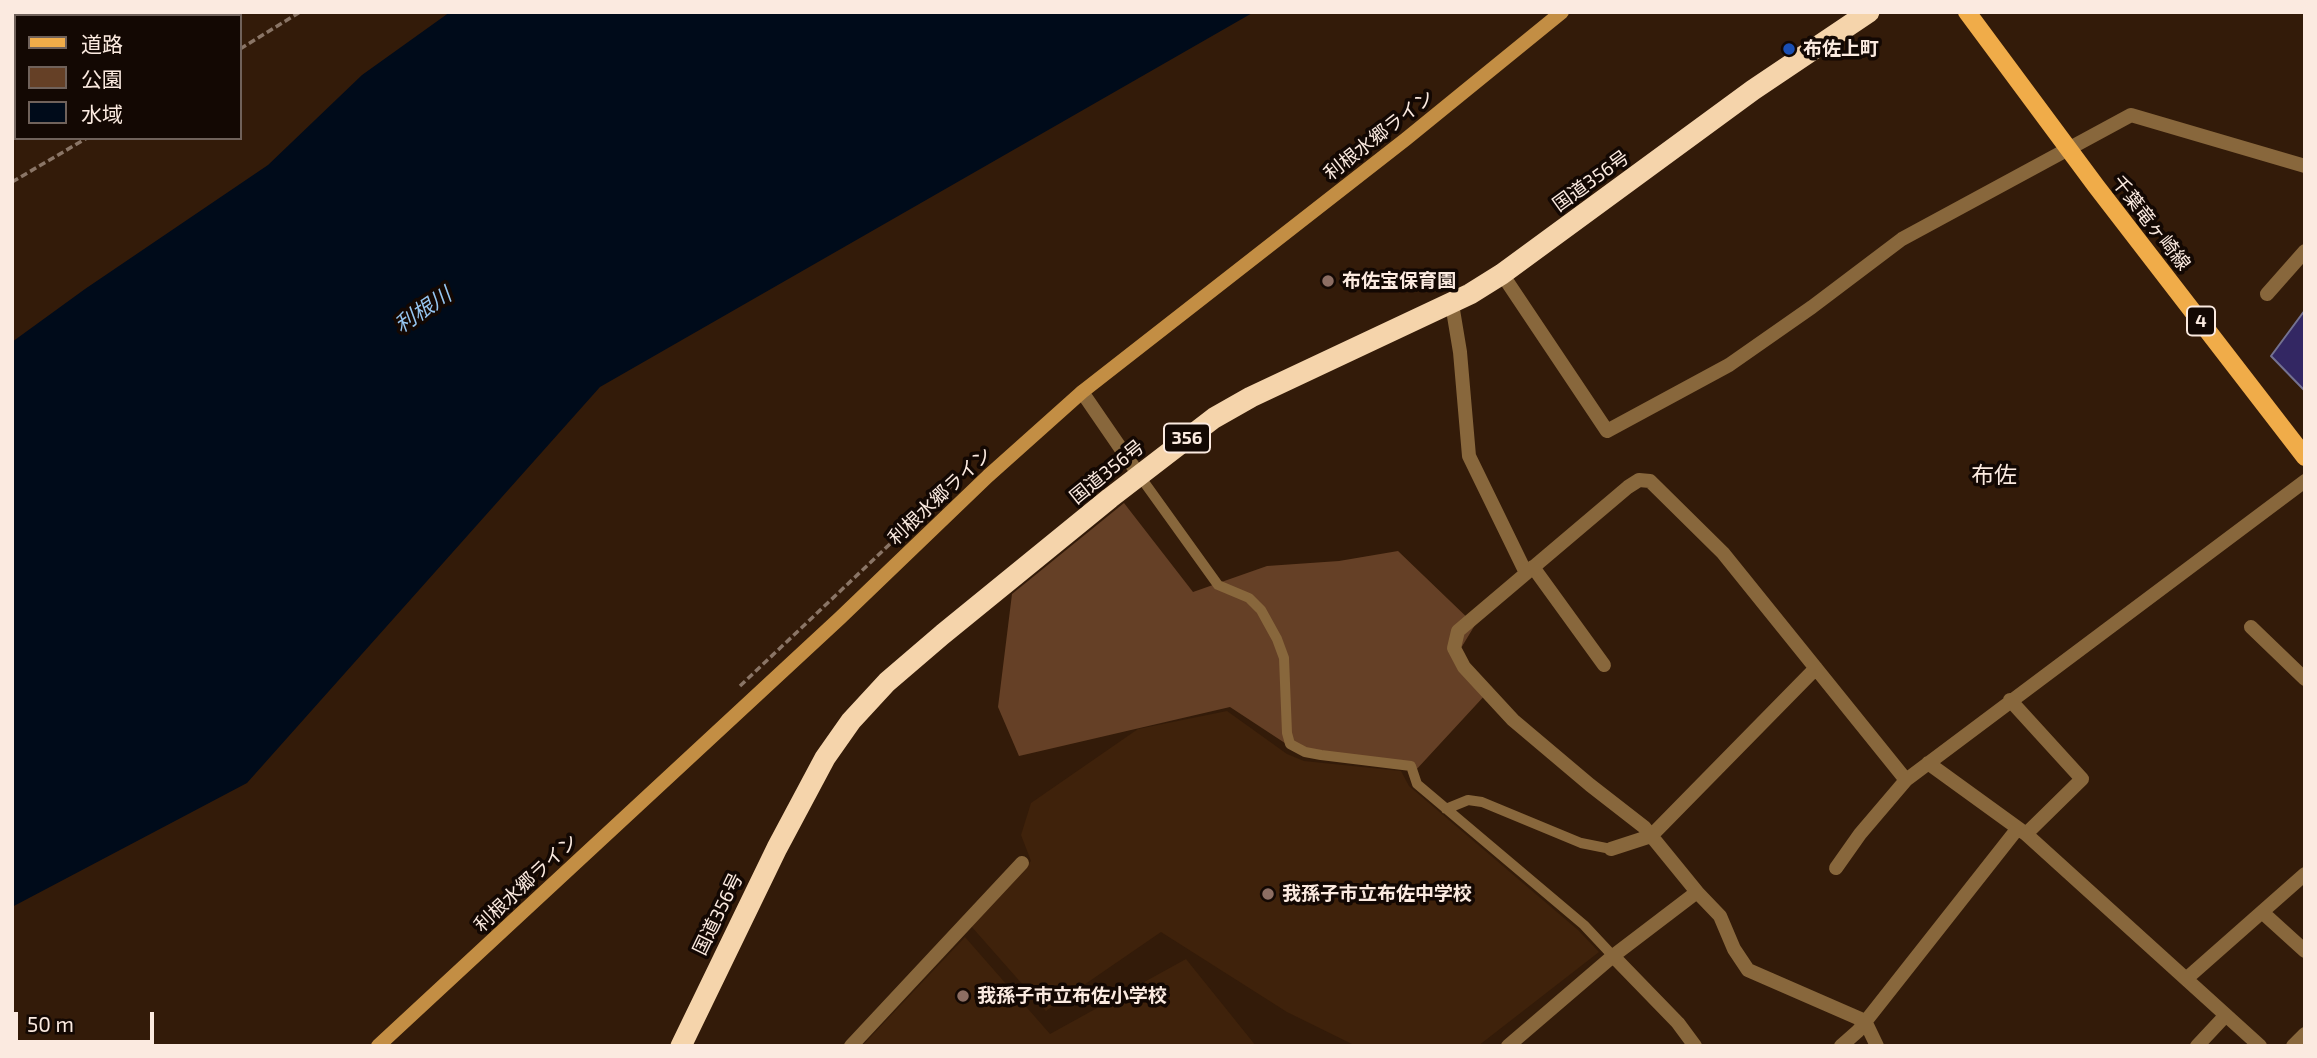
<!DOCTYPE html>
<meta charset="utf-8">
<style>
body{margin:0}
#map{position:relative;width:2317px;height:1058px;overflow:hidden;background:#331b09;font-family:"Exo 2","Noto Sans JP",sans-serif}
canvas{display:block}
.frame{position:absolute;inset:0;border:14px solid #fbeae0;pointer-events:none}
.legend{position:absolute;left:14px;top:14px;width:228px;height:126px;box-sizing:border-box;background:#130803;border:2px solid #70625b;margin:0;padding:9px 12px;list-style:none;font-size:21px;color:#fbeae0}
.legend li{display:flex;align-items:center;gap:14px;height:35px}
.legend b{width:35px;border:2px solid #70625b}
.scale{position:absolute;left:14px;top:1012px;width:140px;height:32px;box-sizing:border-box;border:4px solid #fbeae0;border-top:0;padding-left:9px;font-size:21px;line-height:24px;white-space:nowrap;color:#fbeae0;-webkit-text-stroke:5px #130803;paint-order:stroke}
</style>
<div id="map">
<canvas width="2317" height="1058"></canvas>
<div class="frame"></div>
<ul class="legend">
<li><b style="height:9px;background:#f0ac49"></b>道路</li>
<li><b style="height:19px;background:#654026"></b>公園</li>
<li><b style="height:19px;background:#000b1a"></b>水域</li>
</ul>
<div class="scale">50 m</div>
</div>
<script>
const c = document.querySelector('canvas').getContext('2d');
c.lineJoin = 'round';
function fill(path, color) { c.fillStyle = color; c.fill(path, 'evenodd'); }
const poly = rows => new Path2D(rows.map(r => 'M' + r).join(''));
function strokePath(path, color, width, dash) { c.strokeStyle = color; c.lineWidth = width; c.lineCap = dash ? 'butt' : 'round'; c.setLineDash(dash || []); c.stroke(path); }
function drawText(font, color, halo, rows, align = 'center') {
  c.font = font + ' "Exo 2","Noto Sans JP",sans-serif'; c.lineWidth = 7; c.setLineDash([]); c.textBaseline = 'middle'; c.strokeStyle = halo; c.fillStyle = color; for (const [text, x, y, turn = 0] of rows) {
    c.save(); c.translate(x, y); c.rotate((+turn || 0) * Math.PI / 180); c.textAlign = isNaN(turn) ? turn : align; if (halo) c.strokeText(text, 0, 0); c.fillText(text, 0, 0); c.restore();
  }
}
fill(poly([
 [1227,711,1287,754,1304,761,1401,771,1409,786,1578,930,1599,952,1478,1046,1356,1046,1287,1012,1161,932,1046,1011,971,926,1031,861,1021,835,1031,803,1138,729],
 [965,937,1050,1034,1186,959,1256,1046,862,1046]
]), '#3f220b');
fill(poly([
 [1124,503,1193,592,1267,566,1339,561,1398,551,1475,625,1458,653,1487,693,1415,771,1294,749,1230,707,1019,756,998,707,1012,594]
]), '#654026');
fill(poly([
 [450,12,1254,12,600,387,247,783,12,907,12,342,85,289,268,165,362,75]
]), '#000b1a');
const building = poly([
 [2305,310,2305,391,2271,356,2305,310]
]);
fill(building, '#332763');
strokePath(building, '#747291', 2);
strokePath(poly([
 [122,16,128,12],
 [240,49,300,12],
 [12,80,16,78],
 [12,182,87,138],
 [740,686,966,472]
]), '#8a7566', 3.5, [7, 3.5]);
strokePath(poly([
 [1139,475,1218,585,1249,598,1261,610,1277,639,1284,658,1287,733,1290,744,1305,752,1321,755,1411,766,1417,784,1584,925,1613,956],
 [1446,809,1468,800,1482,802,1581,843,1611,849]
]), '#88673c', 10);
strokePath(poly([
 [1502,274,1607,431,1729,365,1812,307,1902,239,2131,115,2305,166],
 [2267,294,2305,251],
 [1452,304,1460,352,1469,456,1526,573],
 [1082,392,1139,475],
 [1533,567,1604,665],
 [2251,627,2305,679],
 [2010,700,2082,779,2026,834],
 [1928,763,2026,834,2260,1046],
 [1611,849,1651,836,1816,668],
 [1836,868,1860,834,1906,780,2305,481],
 [1697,892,1720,916,1734,949,1748,970,1865,1021,1877,1046],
 [2262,912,2305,951],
 [1613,956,1678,1023,1695,1046],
 [2186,979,2305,874],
 [851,1046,1022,863],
 [1508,1046,1613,956,1697,892,1644,827,1590,785,1513,720,1464,667,1454,648,1458,631,1628,487,1639,480,1650,481,1723,553,1906,780],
 [1841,1046,1858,1031,2018,828],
 [2197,1046,2226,1015],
 [2293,1046,2305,1034]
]), '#88673c', 14);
strokePath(poly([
 [378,1046,840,618,988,476,1082,392,1406,139,1562,12]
]), '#c38e44', 14);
strokePath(poly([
 [1967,12,2096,186,2305,457]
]), '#f0ac49', 18);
strokePath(poly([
 [681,1046,777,848,825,758,851,721,887,682,943,634,1110,498,1214,418,1251,397,1470,294,1502,274,1753,90,1869,12]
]), '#f5d4ab', 21);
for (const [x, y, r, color] of [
 [1789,49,7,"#1a4fb4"],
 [1328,281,7,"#8d6e63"],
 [1268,894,7,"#8d6e63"],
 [963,996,7,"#8d6e63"]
]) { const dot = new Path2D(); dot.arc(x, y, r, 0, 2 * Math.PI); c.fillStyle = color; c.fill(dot); strokePath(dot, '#130803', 2.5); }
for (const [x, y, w] of [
 [2201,321,28],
 [1187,438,46]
]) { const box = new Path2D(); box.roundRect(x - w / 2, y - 14.5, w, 29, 5); c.fillStyle = '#130803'; c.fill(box); strokePath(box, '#fbeae0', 2); }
drawText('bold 18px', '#fbeae0', null, [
 ["4",2201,321],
 ["356",1187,438]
]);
drawText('bold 19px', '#fbeae0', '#130803', [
 ["布佐上町",1803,49],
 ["布佐宝保育園",1342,281],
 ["我孫子市立布佐中学校",1282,894],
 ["我孫子市立布佐小学校",977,996]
], 'left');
drawText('19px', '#fbeae0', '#130803', [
 ["利根水郷ライン",1379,135,-38],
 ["国道356号",1591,181,-36],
 ["千葉竜ヶ崎線",2151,223,52],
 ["国道356号",1107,472,-39],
 ["利根水郷ライン",940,496,-43],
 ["利根水郷ライン",526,883,-43],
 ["国道356号",718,914,-64]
]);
drawText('italic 21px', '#96c6f1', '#130803', [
 ["利根川",423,310,-34]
]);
drawText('23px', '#fbeae0', '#130803', [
 ["布佐",1994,475]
]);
</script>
